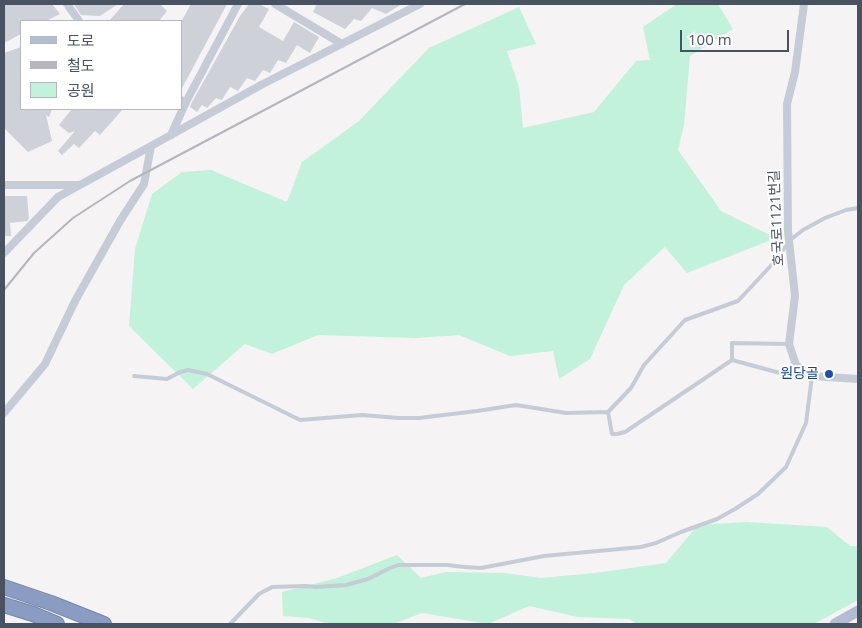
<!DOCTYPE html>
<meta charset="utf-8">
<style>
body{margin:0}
#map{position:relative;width:862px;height:628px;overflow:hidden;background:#f5f3f3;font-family:"Open Sans","Noto Sans KR",sans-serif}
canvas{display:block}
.frame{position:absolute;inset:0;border:5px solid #495261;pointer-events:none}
.legend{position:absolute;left:20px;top:20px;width:162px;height:90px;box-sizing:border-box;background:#fff;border:1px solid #b6bac0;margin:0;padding:6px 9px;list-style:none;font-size:15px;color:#495261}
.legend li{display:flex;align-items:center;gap:10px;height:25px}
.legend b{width:25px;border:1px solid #b6bac0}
.scale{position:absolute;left:680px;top:30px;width:109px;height:22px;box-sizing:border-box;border:2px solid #495261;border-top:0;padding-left:6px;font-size:15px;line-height:18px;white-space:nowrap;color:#495261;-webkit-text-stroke:4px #fff;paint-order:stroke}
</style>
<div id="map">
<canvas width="862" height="628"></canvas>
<div class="frame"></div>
<ul class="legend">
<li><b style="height:6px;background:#b2bdd1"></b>도로</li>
<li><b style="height:6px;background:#b4b6bd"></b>철도</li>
<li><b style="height:14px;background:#c2f1dc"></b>공원</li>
</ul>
<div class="scale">100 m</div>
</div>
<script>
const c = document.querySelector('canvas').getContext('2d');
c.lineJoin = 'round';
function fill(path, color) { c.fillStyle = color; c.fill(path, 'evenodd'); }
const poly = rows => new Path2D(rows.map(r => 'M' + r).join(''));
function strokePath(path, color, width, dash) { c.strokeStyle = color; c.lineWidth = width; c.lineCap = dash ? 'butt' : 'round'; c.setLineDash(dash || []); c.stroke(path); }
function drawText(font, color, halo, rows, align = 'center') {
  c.font = font + ' "Open Sans","Noto Sans KR",sans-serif'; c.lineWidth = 4; c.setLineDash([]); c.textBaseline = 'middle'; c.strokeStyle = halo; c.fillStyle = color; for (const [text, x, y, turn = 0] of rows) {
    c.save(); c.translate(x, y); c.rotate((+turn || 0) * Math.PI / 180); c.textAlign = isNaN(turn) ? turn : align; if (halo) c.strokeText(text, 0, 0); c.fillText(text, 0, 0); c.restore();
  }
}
fill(poly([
 [677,4,718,4,733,29,690,56,684,125,678,150,721,211,776,238,687,273,665,247,624,285,590,359,559,379,553,351,510,356,459,335,416,338,318,335,272,354,245,344,193,389,129,326,135,249,152,194,182,172,211,170,287,202,302,162,359,121,429,48,519,7,536,44,507,51,519,87,523,128,594,112,636,61,650,60,643,27],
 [746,522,827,527,850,546,858,546,858,600,814,624,637,624,630,619,578,617,529,606,488,624,422,613,393,624,329,624,309,618,283,616,282,592,337,578,397,555,421,578,446,572,505,573,541,578,595,573,666,563,698,525]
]), '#c2f1dc');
fill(poly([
 [4,4,52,4,60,14,46,21,21,21,21,34,4,43],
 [74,4,118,4,100,16,81,15],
 [124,4,160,4,167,11,159,21,109,21],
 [191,4,227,4,181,90,181,22],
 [249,4,259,4,269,9,259,27,283,41,294,22,319,37,310,53,297,45,286,63,278,60,270,73,263,70,255,81,247,78,238,91,230,87,222,100,216,98,207,108,202,105,197,112,190,107,191,104,240,16],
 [317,4,402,4,386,14,372,8,361,21,354,19,345,29,313,12],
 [21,47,21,109,52,109,49,117,46,115,52,141,28,152,4,128,4,53],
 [72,109,123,109,100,135,95,131,79,148,74,144,62,155,58,151,75,131,69,133,59,125],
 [4,196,27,196,29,219,27,221,10,223,11,236,4,236]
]), '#ced1d7');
const motorway = poly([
 [4,587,51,603,104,624],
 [4,605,33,614,57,624]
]);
strokePath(motorway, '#7587ad', 16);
strokePath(poly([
 [732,360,732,343,789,344],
 [134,376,167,379,180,372,188,370,207,374,300,420,362,415,399,418,419,418,477,411,516,405,566,413,608,412,631,388,644,365,685,320,738,301,777,259,789,241,803,230,825,218,846,210,858,208],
 [230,624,259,594,272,587,306,586,316,587,346,585,368,579,388,569,398,565,447,565,465,567,481,568,544,556,641,547,656,543,681,532,717,519,735,509,758,494,786,467,806,423,812,376,780,373,732,360,625,432,617,434,612,434,608,412]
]), '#c6ccd7', 4);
strokePath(poly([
 [67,4,79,21],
 [275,4,342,44],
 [804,4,795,72,787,104,788,231,795,296,789,344,796,365,812,376,858,379],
 [181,100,186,102,238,4],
 [171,135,186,102],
 [4,185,79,185],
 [4,253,58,197,151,146],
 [4,413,45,364,75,301,120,221,144,184,151,146,261,85,420,4]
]), '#c6ccd7', 8);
strokePath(poly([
 [835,624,858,611]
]), '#b2bdd1', 11);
strokePath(motorway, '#8a9cc1', 14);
strokePath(poly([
 [4,290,34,253,73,218,130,181,465,4]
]), '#b4b6bd', 2);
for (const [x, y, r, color] of [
 [829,374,5,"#1a4fb4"]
]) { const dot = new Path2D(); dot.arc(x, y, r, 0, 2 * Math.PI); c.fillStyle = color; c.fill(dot); strokePath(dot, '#fff', 2); }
drawText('14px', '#495261', '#fff', [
 ["호국로1121번길",777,218,-93]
]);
drawText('14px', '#164399', '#fff', [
 ["원당골",819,374]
], 'right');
</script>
